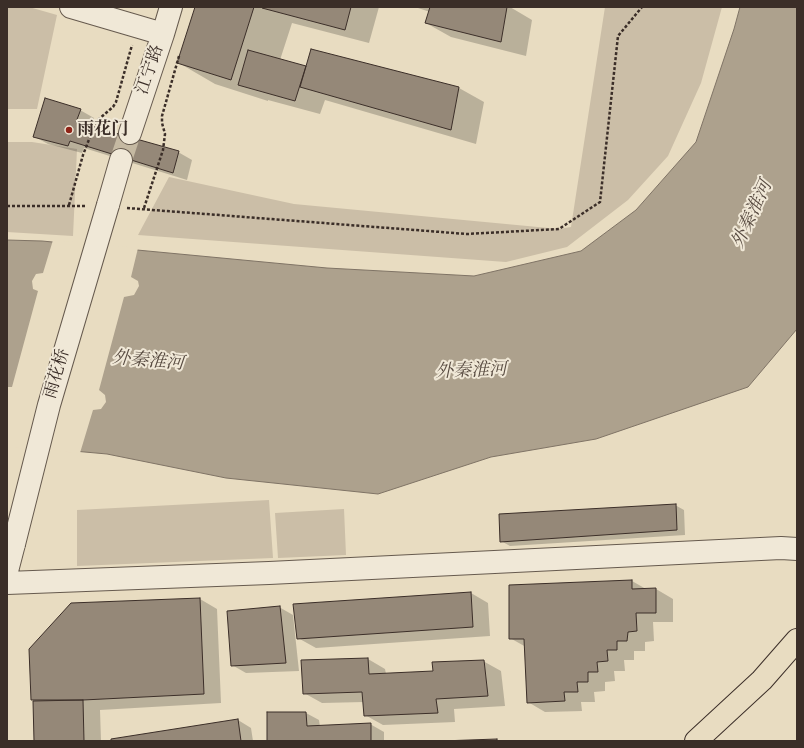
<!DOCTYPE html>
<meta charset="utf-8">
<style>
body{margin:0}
#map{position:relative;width:804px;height:748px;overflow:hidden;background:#e8dcc1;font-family:"IM FELL DW Pica",serif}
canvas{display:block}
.frame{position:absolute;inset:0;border:8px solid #3b2e28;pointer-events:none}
</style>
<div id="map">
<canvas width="804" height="748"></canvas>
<div class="frame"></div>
</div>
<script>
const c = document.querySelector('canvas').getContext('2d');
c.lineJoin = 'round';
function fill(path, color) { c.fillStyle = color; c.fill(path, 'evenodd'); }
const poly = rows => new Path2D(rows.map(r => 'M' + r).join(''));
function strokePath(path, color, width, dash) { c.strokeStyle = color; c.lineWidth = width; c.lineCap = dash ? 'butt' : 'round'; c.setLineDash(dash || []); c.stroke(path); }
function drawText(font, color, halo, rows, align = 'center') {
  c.font = font + ' "IM FELL DW Pica","Noto Serif SC",serif'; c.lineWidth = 4; c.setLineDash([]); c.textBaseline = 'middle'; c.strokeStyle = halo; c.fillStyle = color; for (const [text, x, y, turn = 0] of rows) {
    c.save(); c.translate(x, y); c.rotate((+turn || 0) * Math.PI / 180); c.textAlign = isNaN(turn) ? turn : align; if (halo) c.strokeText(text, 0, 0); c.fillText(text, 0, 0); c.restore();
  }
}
fill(poly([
 [7,7,29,7,57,15,37,109,7,109],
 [605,7,722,7,701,83,668,156,628,200,567,247,506,262,138,235,169,177,294,204,559,229,571,227],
 [7,142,32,142,77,149,73,236,7,232],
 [269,500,273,558,77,566,77,510],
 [344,509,346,555,278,558,275,513]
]), '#cbbea7');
const water = poly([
 [740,7,797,7,797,329,748,387,596,439,491,457,378,494,226,478,107,454,7,445,7,240,42,241,327,268,474,276,581,251,636,210,696,142,734,29,740,7]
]);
fill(water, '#ada18d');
strokePath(water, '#7f7365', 1);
fill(poly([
 [53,240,138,248,131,277,138,281,139,286,134,295,124,297,99,390,105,395,106,402,101,409,93,410,80,453,7,447,7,387,12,387,38,291,33,289,32,281,36,274,43,273]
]), '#e8dcc1');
fill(poly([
 [196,7,379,7,369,43,292,23,280,60,307,67,312,50,459,88,484,102,476,144,325,100,320,114,268,100,268,101,215,84,179,63],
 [415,7,510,7,532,20,526,56,451,37,426,23,430,12],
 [80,110,94,118,90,127,178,152,192,160,187,180,84,148,82,153,48,144,35,137],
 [675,505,684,510,685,535,510,546,501,541],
 [632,581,646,589,656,589,673,599,673,622,653,622,654,641,645,642,645,651,634,651,634,660,624,660,625,671,614,671,615,681,605,682,605,691,594,692,595,702,581,702,582,711,545,712,528,702,526,647,510,638,510,586],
 [471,593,488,603,490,636,316,648,298,638],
 [200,599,217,609,221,703,100,710,101,741,35,741,34,701,32,700],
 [279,607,293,615,299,671,246,673,232,665],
 [368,659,385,669,386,674,434,672,483,661,501,671,505,706,454,709,455,722,383,725,365,715,364,702,322,703,304,693],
 [306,713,319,720,320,727,370,724,384,732,384,741,268,741],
 [238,720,251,728,253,741,112,741]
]), '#0003');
const building = poly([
 [195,7,254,7,231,80,177,63,195,7],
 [263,7,351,7,345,30,262,8,263,7],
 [430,7,507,7,501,42,425,23,430,7],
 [311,49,459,87,451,130,300,87,311,49],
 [248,50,306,66,295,101,238,85,248,50],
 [45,98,81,109,76,122,179,151,173,173,70,141,68,146,33,137,45,98],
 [676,504,677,530,500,542,499,514,676,504],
 [632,580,632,589,656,588,656,613,636,613,637,631,628,632,627,641,617,641,617,650,607,650,608,661,597,662,598,672,588,672,588,682,577,682,578,692,564,692,565,701,527,703,524,639,509,639,509,585,632,580],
 [471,592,473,627,297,639,293,604,471,592],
 [200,598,204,694,83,700,31,700,29,649,71,603,200,598],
 [280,606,286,663,231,666,227,611,280,606],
 [368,658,369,674,433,671,432,662,484,660,488,696,436,699,438,713,364,716,362,692,303,694,301,660,368,658],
 [83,700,84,741,34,741,33,701,83,700],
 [267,712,306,712,307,726,371,723,371,741,267,741,267,712],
 [238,719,241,741,111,741,111,739,238,719],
 [497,739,497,741,441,741,497,739]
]);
fill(building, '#958878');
strokePath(building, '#3b2e28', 1);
strokePath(poly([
 [121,160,130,133]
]), '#c5b9a2', 22, [22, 11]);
const minor = poly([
 [71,7,163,34],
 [130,133,163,34,171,7],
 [108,205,121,160],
 [7,571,14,544],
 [7,583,269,573,781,548,797,549]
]);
const highway = poly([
 [696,741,762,680,797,640]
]);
strokePath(minor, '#665a4e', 24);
strokePath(highway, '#3b2e28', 24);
strokePath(poly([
 [69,205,83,155,95,124,99,119,113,107,116,102,132,45],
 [7,206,86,206],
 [127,208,467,234,559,229,600,202,618,36,642,7],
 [144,208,163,150,165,134,162,123,162,116,179,56]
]), '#3b2e28', 2.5, [3, 2]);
strokePath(minor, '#f0e8d7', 22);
strokePath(highway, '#e8dcc1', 22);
const minorBridge = poly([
 [14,544,49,405,108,205]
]);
strokePath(minorBridge, '#665a4e', 24, []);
strokePath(minorBridge, '#f0e8d7', 22);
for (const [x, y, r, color] of [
 [69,130,4,"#8f2418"]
]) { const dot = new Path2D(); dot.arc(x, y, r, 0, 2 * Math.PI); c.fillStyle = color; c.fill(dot); strokePath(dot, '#f0e8d7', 1.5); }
drawText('17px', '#3b2e28', '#f0e8d7', [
 ["江宁路",151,70,-71],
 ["雨花桥",58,374,-74]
]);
drawText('bold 17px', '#3b2e28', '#f0e8d7', [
 ["雨花门",77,130]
], 'left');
drawText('italic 18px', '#584b41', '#f0e8d7', [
 ["外秦淮河",753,215,-65],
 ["外秦淮河",148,362,5],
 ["外秦淮河",471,372,-2]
]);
</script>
